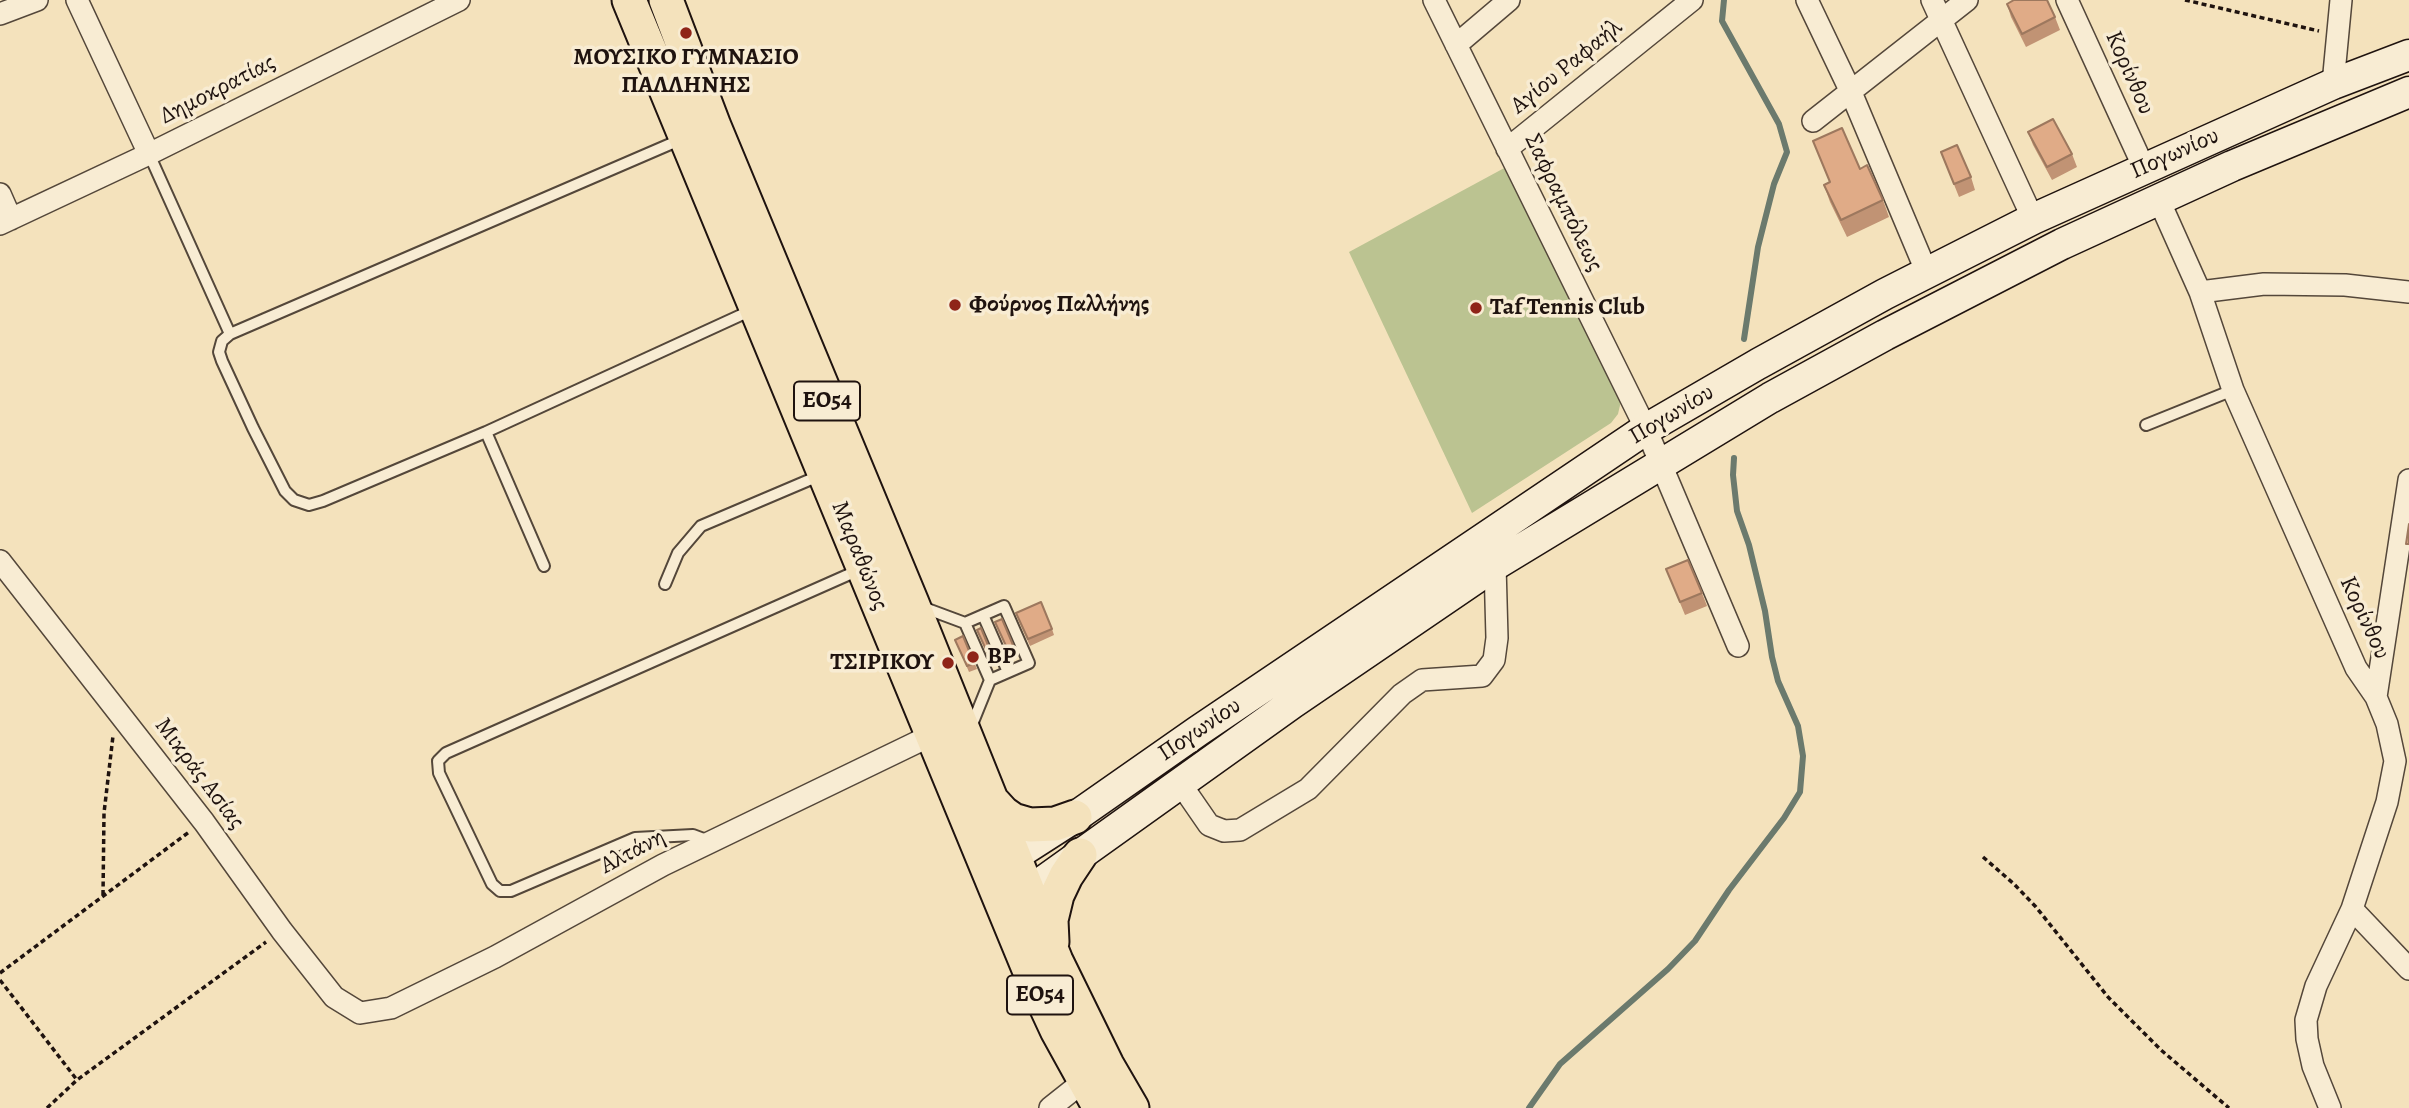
<!DOCTYPE html>
<meta charset="utf-8">
<style>
body{margin:0}
canvas{display:block;background:#f4e2bc}
</style>
<canvas width="2409" height="1108"></canvas>
<script>
const c = document.querySelector('canvas').getContext('2d');
c.lineJoin = 'round';
function fill(path, color) { c.fillStyle = color; c.fill(path, 'evenodd'); }
const poly = rows => new Path2D(rows.map(r => 'M' + r).join(''));
function strokePath(path, color, width, dash) { c.strokeStyle = color; c.lineWidth = width; c.lineCap = dash ? 'butt' : 'round'; c.setLineDash(dash || []); c.stroke(path); }
function drawText(font, color, halo, rows, align = 'center') {
  c.font = font + ' Alegreya,serif'; c.lineWidth = 7; c.setLineDash([]); c.textBaseline = 'middle'; c.strokeStyle = halo; c.fillStyle = color; for (const [text, x, y, turn = 0] of rows) {
    c.save(); c.translate(x, y); c.rotate((+turn || 0) * Math.PI / 180); c.textAlign = isNaN(turn) ? turn : align; if (halo) c.strokeText(text, 0, 0); c.fillText(text, 0, 0); c.restore();
  }
}
fill(poly([
 [1508,166,1621,401,1618,414,1611,423,1472,513,1349,252]
]), '#bbc391');
strokePath(poly([
 [1724,0,1722,21,1779,124,1787,152,1774,184,1758,247,1744,339],
 [1529,1108,1560,1064,1668,969,1695,941,1729,890,1784,818,1800,792,1803,756,1798,726,1778,681,1772,657,1765,611,1749,545,1737,511,1733,475,1734,458]
]), '#6b7a6d', 6);
const lane = poly([
 [682,139,230,334,222,341,219,352,222,361,253,428,285,491,294,500,309,505,323,501,486,432,752,310],
 [149,154,230,334],
 [2146,425,2233,390],
 [486,432,544,566],
 [665,584,678,553,701,526,821,475],
 [922,607,965,623,1004,606,1029,663,990,680],
 [983,615,1008,672],
 [965,623,990,680,971,727],
 [709,841,693,835,635,838,511,891,500,891,492,884,439,773,438,761,446,753,859,570]
]);
const street = poly([
 [77,0,149,154],
 [1434,0,1646,429,1738,646],
 [1807,0,1850,90,1927,273],
 [1932,0,2033,219],
 [2067,0,2144,168],
 [0,14,37,0],
 [1456,45,1509,0],
 [2333,84,2341,0],
 [1813,121,1967,0],
 [1507,149,1692,0],
 [0,194,11,219],
 [2158,198,2200,292,2233,390,2356,668,2376,697,2387,724,2395,761,2387,802,2352,909,2316,986,2306,1020,2307,1039,2313,1066,2330,1108],
 [0,224,149,154,459,0],
 [2200,292,2264,284,2345,285,2409,292],
 [0,561,204,822,282,931,334,997,360,1013,391,1008,495,957,663,865,932,735],
 [2376,697,2409,480],
 [1180,783,1209,825,1224,831,1240,830,1308,789,1402,694,1422,680,1482,676,1494,660,1497,638,1495,565],
 [2352,909,2409,969],
 [1050,1108,1084,1081]
]);
const secondary = poly([
 [994,869,1075,817,1198,731,1646,429,1758,364,1885,294,2033,219,2333,84,2409,55],
 [1009,902,1045,880,1294,702,1495,565,1770,398,1885,335,2062,244,2232,166,2409,92]
]);
const primary = poly([
 [629,0,1031,974,1057,1030,1100,1108],
 [666,0,714,126,912,603,1056,961,1107,1065,1132,1108],
 [992,801,1003,813,1013,820,1030,825,1055,824,1075,817],
 [1052,942,1051,920,1057,895,1066,876,1080,855]
]);
strokePath(lane, '#54473a', 14);
strokePath(street, '#54473a', 24);
strokePath(secondary, '#1f130f', 33);
strokePath(primary, '#1f130f', 37);
strokePath(poly([
 [2185,0,2319,31],
 [1983,857,2014,884,2036,907,2108,997,2161,1050,2229,1108],
 [103,895,104,813,113,736],
 [0,973,189,832],
 [0,980,77,1080],
 [47,1108,77,1080,266,942]
]), '#1f130f', 3.5, [5, 3.5]);
strokePath(lane, '#f8ecd3', 10);
strokePath(street, '#f8ecd3', 21);
strokePath(secondary, '#f8ecd3', 30);
strokePath(primary, '#f4e2bc', 33);
fill(poly([
 [2007,4,2055,17,2060,30,2026,47,2011,17],
 [2028,132,2072,154,2077,167,2052,180,2033,145],
 [1813,141,1860,169,1883,200,1889,217,1847,237,1830,202,1824,185,1830,183],
 [1941,152,1971,177,1975,190,1959,197],
 [1666,569,1702,593,1707,606,1685,615],
 [1018,619,1052,629,1054,635,1030,646],
 [995,622,1013,645,1016,652,1009,655],
 [981,628,995,661,991,663,977,630],
 [963,636,977,669,969,672,958,646]
]), '#c19374');
const building = poly([
 [2014,0,2047,0,2055,17,2022,34,2007,4,2014,0],
 [2053,119,2072,154,2047,167,2028,132,2053,119],
 [1842,128,1860,169,1867,165,1883,200,1841,220,1824,185,1830,182,1813,141,1842,128],
 [1957,145,1971,177,1954,184,1941,152,1957,145],
 [2409,524,2409,544,2406,544,2409,524],
 [1688,560,1702,593,1680,602,1666,569,1688,560],
 [1041,602,1052,629,1028,639,1016,613,1041,602],
 [1002,619,1013,645,1007,648,995,622,1002,619],
 [981,628,992,655,989,656,977,630,981,628],
 [963,636,974,663,967,666,955,640,963,636]
]);
fill(building, '#e0ab87');
strokePath(building, '#9d785e', 2);
for (const [x, y, r, color] of [
 [686,33,7,"#8f2418"],
 [955,305,7,"#8f2418"],
 [1476,308,7,"#8f2418"],
 [973,657,7,"#8f2418"],
 [948,663,7,"#8f2418"]
]) { const dot = new Path2D(); dot.arc(x, y, r, 0, 2 * Math.PI); c.fillStyle = color; c.fill(dot); strokePath(dot, '#f8ecd3', 2.5); }
for (const [x, y, w] of [
 [827,401,66],
 [1040,995,66]
]) { const box = new Path2D(); box.roundRect(x - w / 2, y - 19.5, w, 39, 5); c.fillStyle = '#f8ecd3'; c.fill(box); strokePath(box, '#1f130f', 2); }
drawText('bold 23px', '#1f130f', null, [
 ["ΕΟ54",827,401],
 ["ΕΟ54",1040,995]
]);
drawText('bold 24px', '#1f130f', '#f8ecd3', [
 ["ΜΟΥΣΙΚΟ ΓΥΜΝΑΣΙΟ",686,58,"center"],
 ["ΠΑΛΛΗΝΗΣ",686,86,"center"],
 ["Φούρνος Παλλήνης",969,305],
 ["Taf Tennis Club",1490,308],
 ["BP",987,657],
 ["ΤΣΙΡΙΚΟΥ",934,663,"right"]
], 'left');
drawText('24px', '#1f130f', '#f8ecd3', [
 ["Αγίου Ραφαήλ",1567,67,-39],
 ["Κορίνθου",2129,73,66],
 ["Δημοκρατίας",218,90,-27],
 ["Πογωνίου",2175,154,-24],
 ["Σαφραμπόλεως",1563,203,64],
 ["Πογωνίου",1672,415,-31],
 ["Μαραθώνος",859,556,68],
 ["Κορίνθου",2364,618,65],
 ["Πογωνίου",1200,730,-34],
 ["Μικράς Ασίας",199,774,53],
 ["Αλτάνη",633,852,-28]
]);
</script>
